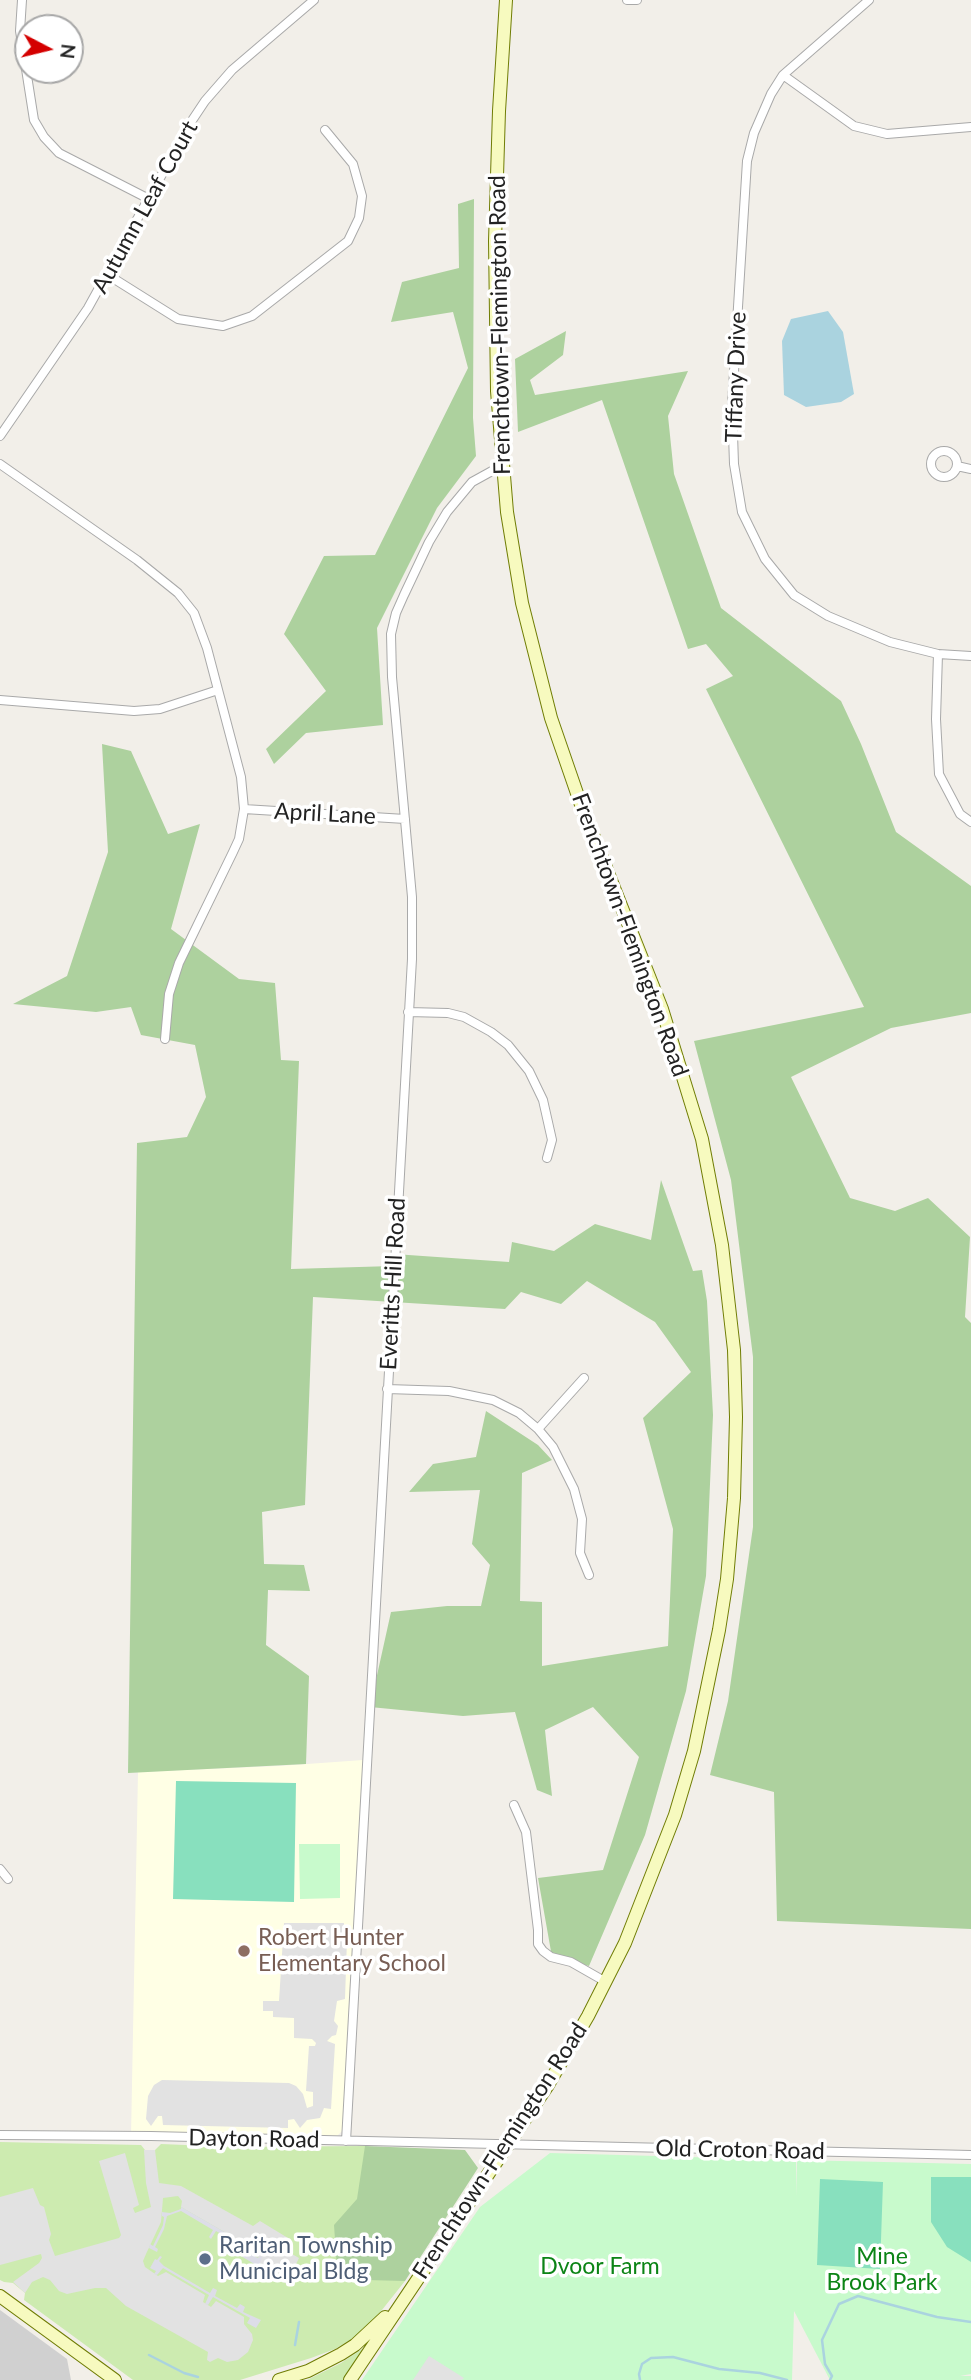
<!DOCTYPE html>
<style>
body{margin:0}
#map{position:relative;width:971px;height:2380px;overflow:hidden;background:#f2efe9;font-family:Lato,sans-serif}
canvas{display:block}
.north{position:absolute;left:14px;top:14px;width:70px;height:70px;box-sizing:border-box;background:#fff;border:2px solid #a7a7a7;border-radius:50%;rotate:97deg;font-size:19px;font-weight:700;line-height:28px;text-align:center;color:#222}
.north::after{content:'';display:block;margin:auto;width:24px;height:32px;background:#d40000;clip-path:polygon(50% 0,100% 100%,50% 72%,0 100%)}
</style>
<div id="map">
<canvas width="971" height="2380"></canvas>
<div class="north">N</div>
</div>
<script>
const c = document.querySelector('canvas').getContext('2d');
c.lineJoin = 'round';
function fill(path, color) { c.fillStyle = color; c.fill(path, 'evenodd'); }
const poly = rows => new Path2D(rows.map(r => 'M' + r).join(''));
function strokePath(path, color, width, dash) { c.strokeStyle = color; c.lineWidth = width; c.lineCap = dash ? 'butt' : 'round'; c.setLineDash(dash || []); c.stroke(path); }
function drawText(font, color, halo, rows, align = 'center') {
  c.font = font + ' Lato,sans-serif'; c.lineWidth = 7; c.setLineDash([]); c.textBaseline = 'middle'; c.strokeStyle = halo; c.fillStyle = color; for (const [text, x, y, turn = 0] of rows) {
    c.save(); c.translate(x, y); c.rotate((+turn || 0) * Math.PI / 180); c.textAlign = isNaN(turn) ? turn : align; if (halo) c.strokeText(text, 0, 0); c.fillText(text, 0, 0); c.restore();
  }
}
fill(poly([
 [363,1760,343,2130,332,2141,131,2136,138,1772,279,1766]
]), '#ffffe5');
fill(poly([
 [0,2310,67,2359,71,2380,0,2380]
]), '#d0d0d0');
fill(poly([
 [0,2142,141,2145,145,2150,155,2150,161,2144,233,2147,365,2146,405,2281,374,2320,357,2336,335,2349,311,2358,240,2380,133,2380,24,2300,25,2293,13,2283,4,2282,0,2280],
 [365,2347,344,2380,307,2380,341,2363]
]), '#cdebb0');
fill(poly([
 [474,199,473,418,476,456,437,508,377,628,383,725,306,733,274,764,266,749,326,691,284,634,324,556,375,555,468,368,453,312,391,322,402,282,459,268,458,204],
 [566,331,563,355,530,380,535,395,688,371,668,416,674,474,721,608,841,701,861,744,896,832,971,886,971,1013,891,1028,791,1077,850,1198,895,1211,928,1198,970,1237,965,1317,971,1323,971,1929,777,1921,774,1792,710,1775,728,1701,753,1527,753,1357,731,1180,694,1041,864,1007,706,689,733,676,706,644,688,649,602,400,518,432,515,359],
 [102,744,131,751,168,834,200,824,171,929,239,979,275,983,281,1060,299,1061,291,1269,393,1266,394,1254,509,1262,512,1242,554,1251,595,1224,651,1240,661,1180,693,1271,702,1270,707,1301,713,1415,706,1576,686,1691,645,1835,589,1966,552,1957,538,1878,603,1870,639,1757,593,1707,545,1730,552,1796,537,1790,515,1712,463,1716,370,1707,391,1612,447,1606,481,1606,490,1565,472,1544,480,1490,409,1492,433,1464,476,1457,486,1411,538,1445,552,1460,522,1473,520,1601,542,1602,542,1666,668,1646,673,1529,643,1418,691,1372,655,1322,587,1281,561,1304,521,1292,505,1309,313,1297,305,1505,262,1512,264,1564,304,1565,310,1591,268,1590,266,1645,309,1676,306,1764,128,1773,137,1143,187,1137,206,1097,195,1045,141,1035,131,1007,96,1012,13,1004,67,976,108,852],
 [365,2146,465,2150,478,2168,405,2281,366,2280,337,2269,334,2225,357,2199]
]), '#add19e');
fill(poly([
 [299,1844,340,1844,340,1898,300,1899],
 [550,2153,796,2160,796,2196,797,2160,971,2164,971,2374,960,2376,971,2376,971,2380,830,2380,794,2311,792,2380,362,2380,480,2207]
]), '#c8facc');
fill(poly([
 [176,1781,296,1783,294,1902,173,1899],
 [931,2177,971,2177,971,2262,947,2247,931,2222],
 [820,2179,883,2182,880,2269,817,2265]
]), '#88e0be');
fill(poly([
 [284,1923,344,1923,344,1935,338,1935,347,1939,345,1999,337,2001,334,2021,338,2026,336,2035,332,2036,327,2041,335,2044,331,2109,324,2108,320,2118,307,2120,300,2128,294,2119,288,2120,288,2128,163,2125,162,2116,158,2116,151,2126,146,2119,148,2096,154,2085,162,2080,289,2083,296,2086,303,2094,307,2108,313,2106,313,2092,306,2091,309,2046,315,2046,316,2043,312,2039,294,2038,294,2018,273,2017,273,2011,263,2011,263,2001,279,2001],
 [144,2150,155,2150,159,2183,181,2186,253,2226,260,2221,288,2238,284,2245,285,2250,299,2258,294,2268,287,2267,281,2275,260,2263,259,2258,248,2252,255,2241,251,2238,247,2245,181,2207,182,2201,178,2196,163,2198,161,2222,146,2254,143,2261,145,2267,158,2276,166,2272,205,2295,203,2302,211,2307,216,2301,244,2317,244,2324,252,2334,253,2340,248,2352,238,2360,227,2362,218,2358,210,2362,207,2360,208,2352,126,2306,106,2288,95,2288,67,2294,59,2291,50,2280,43,2277,32,2282,25,2293,13,2282,39,2263,42,2258,41,2254,0,2265,0,2197,33,2188,40,2205,44,2207,51,2234,49,2240,55,2256,119,2238,121,2235,99,2161,125,2153,139,2205,133,2208,135,2213,151,2207,146,2183],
 [429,2356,464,2378,462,2380,413,2380]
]), '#e2e2e2');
fill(poly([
 [181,2207,247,2245,251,2238,255,2240,249,2253,258,2258,262,2256,260,2263,287,2279,289,2285,241,2256,245,2248,216,2231,211,2239,209,2237,213,2230,181,2211,167,2216,164,2229,155,2247,158,2249,157,2252,149,2248,150,2244,153,2246,163,2225,164,2217,162,2216,162,2212,170,2213,181,2209],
 [160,2256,162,2257,159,2261,164,2266,210,2293,213,2288,217,2290,215,2296,237,2308,240,2304,245,2307,243,2312,261,2320,256,2328,247,2323,250,2318,213,2297,208,2305,205,2304,209,2295,163,2268,157,2275,154,2274,156,2271,150,2268,155,2259,157,2260]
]), '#dddde8');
fill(poly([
 [828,311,843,332,854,394,841,402,806,407,784,395,782,341,791,319]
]), '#aad3df');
strokePath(poly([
 [295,2345,299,2322],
 [149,2355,184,2373,198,2377],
 [640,2380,639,2374,642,2364,651,2358,673,2357,719,2369,760,2373,787,2380],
 [830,2380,832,2376,825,2364,822,2340,839,2304,858,2296,937,2317,971,2322]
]), '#aad3df', 2.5);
const minor = poly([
 [22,0,20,31,34,120,44,137,59,153,149,199],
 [627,0,637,0],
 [869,0,783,75,771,94,754,133,747,161,732,404,734,464,742,512,765,559,794,595,828,616,890,642,938,654,971,656],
 [783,75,854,126,887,134,971,127],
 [108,275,178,319,223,326,252,316,348,241,359,218,362,196,353,164,325,130],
 [0,436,88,308,191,122,205,101,232,70,314,0],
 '931 464a13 13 0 1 1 26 0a13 13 0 1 1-26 0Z',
 [0,464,137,560,178,593,194,613,207,648,241,777,244,809,239,839,233,852,179,963,169,994,165,1039],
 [957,466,971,469],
 [938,654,936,719,939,774,960,814,971,822],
 [0,700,134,711,160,709,218,690],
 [244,809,405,819],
 [408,1012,448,1013,464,1017,491,1032,508,1045,529,1071,543,1100,552,1140,547,1158],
 [387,1389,449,1391,493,1400,519,1413,538,1429,553,1447,574,1489,582,1519,580,1553,589,1575],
 [538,1429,584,1378],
 [514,1805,526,1832,538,1930,538,1944,543,1951,551,1957,571,1962,606,1982],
 [0,1869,8,1879],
 [0,2135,151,2136,971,2155],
 [346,2141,412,959,412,897,392,677,391,634,396,613,404,595,429,542,447,512,472,482,501,466]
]);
const secondary = poly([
 [0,2296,115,2380],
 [279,2380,308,2371,341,2354,355,2345,385,2317],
 [350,2380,548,2085,588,2016,625,1943,675,1815,694,1751,719,1630,727,1579,734,1498,736,1417,734,1350,722,1245,702,1139,662,1009,580,802,551,718,522,603,507,512,497,391,495,241,499,111,506,0]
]);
strokePath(minor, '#a9a9a9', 10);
strokePath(secondary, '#707d05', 14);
strokePath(minor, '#fff', 8);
strokePath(secondary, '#f7fabf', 12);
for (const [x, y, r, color] of [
 [244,1951,7,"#8d6e63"],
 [205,2259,7,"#5c6f8a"]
]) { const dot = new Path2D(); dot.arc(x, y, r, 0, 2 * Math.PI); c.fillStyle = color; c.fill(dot); strokePath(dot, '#fff', 2.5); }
drawText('23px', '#222', '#fff', [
 ["Autumn Leaf Court",145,207,-61],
 ["Frenchtown-Flemington Road",500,325,-91],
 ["Tiffany Drive",736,377,-88],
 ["April Lane",325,814,3],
 ["Frenchtown-Flemington Road",630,935,70],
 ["Everitts Hill Road",393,1284,-87],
 ["Dayton Road",254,2139,1],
 ["Old Croton Road",740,2150,1],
 ["Frenchtown-Flemington Road",500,2151,-57]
]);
drawText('23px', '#785e54', '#fff', [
 ["Robert Hunter",258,1938],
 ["Elementary School",258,1964]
], 'left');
drawText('23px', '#4e5e75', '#fff', [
 ["Raritan Township",219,2246],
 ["Municipal Bldg",219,2272]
], 'left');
drawText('23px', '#0c8416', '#fff', [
 ["Mine",882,2257],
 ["Brook Park",882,2283],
 ["Dvoor Farm",600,2267]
]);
</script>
